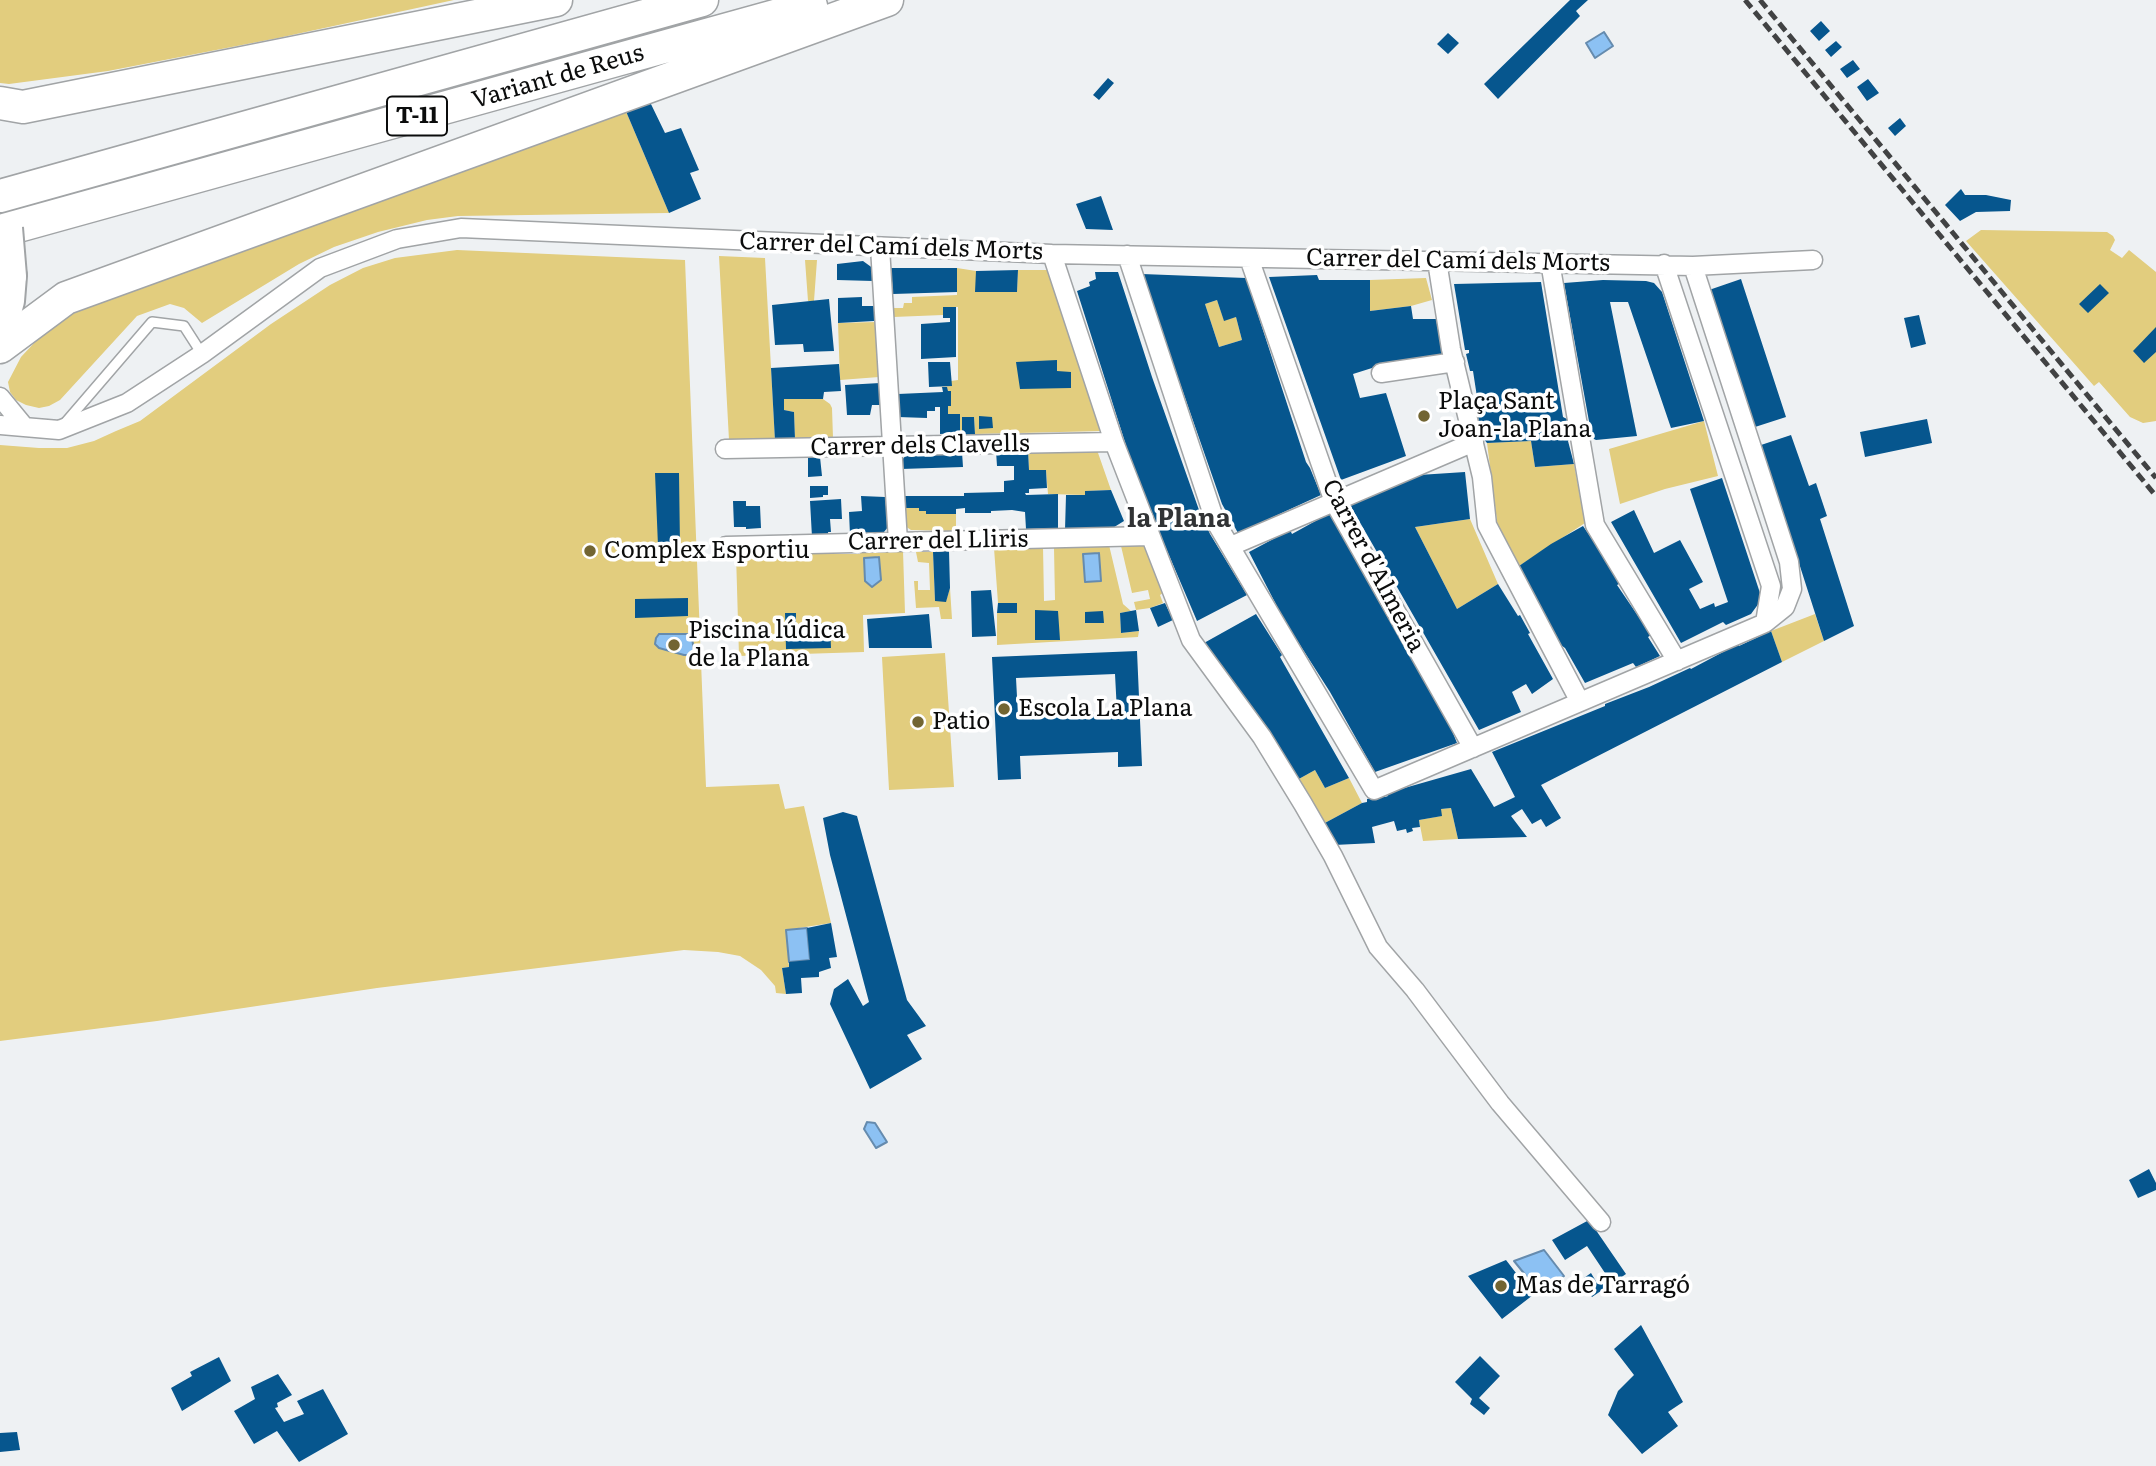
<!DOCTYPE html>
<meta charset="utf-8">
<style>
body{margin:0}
canvas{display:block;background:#eef1f3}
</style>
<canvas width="2156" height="1466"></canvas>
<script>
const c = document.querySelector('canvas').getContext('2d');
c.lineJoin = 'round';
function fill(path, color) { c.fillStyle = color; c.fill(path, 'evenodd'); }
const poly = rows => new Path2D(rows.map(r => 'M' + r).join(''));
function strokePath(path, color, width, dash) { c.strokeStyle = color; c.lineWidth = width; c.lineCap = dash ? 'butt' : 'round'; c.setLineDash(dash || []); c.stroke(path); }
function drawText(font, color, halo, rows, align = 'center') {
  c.font = font + ' Literata,serif'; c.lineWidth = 7; c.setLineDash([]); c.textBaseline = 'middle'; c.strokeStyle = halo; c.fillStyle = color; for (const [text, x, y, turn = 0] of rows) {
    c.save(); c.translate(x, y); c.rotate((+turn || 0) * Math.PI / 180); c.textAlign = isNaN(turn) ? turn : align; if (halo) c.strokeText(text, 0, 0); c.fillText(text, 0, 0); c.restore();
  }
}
fill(poly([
 [0,0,454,0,278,38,108,71,9,84,0,83],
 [625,109,669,213,458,216,427,220,378,232,334,247,299,264,202,323,184,308,170,304,137,316,60,400,49,406,39,408,26,405,16,400,10,392,8,382,21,357,64,311],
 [1981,230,2107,232,2113,236,2115,240,2110,250,2122,258,2129,250,2156,272,2156,421,2143,423,2130,417,2099,382,2094,386,1966,241],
 [457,250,685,260,706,787,779,784,785,809,804,806,831,923,786,930,789,967,782,968,786,994,776,993,775,986,761,970,740,956,718,952,684,950,377,988,157,1021,0,1041,0,445,39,448,67,448,94,441,116,431,140,421,271,324,330,285,363,268,395,258],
 [719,256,765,258,775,441,729,440],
 [805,260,817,260,814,301,808,301],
 [957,268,976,271,976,292,1017,292,1018,270,1051,270,1103,431,975,434,974,417,963,417,962,433,960,433,960,414,948,414,948,406,951,406,951,391,948,391,947,388,939,387,951,386,951,381,958,380,958,307,943,307,943,315,893,317,894,308,903,308,904,303,912,303,912,297,957,295],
 [1426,278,1432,300,1411,306,1370,311,1370,280],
 [1217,300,1224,320,1236,317,1242,340,1219,347,1205,304],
 [877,322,879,377,840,380,838,323],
 [784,399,823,399,830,404,832,408,833,438,795,439,794,412,784,410],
 [1704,421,1718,476,1665,489,1620,504,1609,449],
 [1531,441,1535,467,1574,464,1585,523,1519,566,1498,529,1487,443],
 [1028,450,1097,450,1111,490,1086,491,1085,495,1048,494,1046,470,1029,470],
 [902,508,919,508,926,511,927,514,956,514,956,531,911,530,905,526],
 [1470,519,1498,584,1457,609,1415,527],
 [1147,544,1166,591,1160,595,1163,603,1150,608,1136,610,1134,602,1150,599,1148,590,1132,593,1121,546],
 [1109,545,1123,604,1131,611,1120,613,1121,633,1139,631,1138,637,997,645,997,613,1017,603,998,603,994,548,1043,546,1044,601,1055,600,1054,548],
 [861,551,903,551,905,613,863,615,864,652,739,656,736,554,860,554],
 [916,552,933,552,935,601,946,601,950,588,952,619,941,619,939,607,916,608,914,581,918,581,918,590,930,590,929,563,918,562],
 [1815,614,1824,641,1782,662,1771,631],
 [945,653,954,787,889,790,882,657],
 [1315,770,1325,788,1349,778,1362,803,1323,824,1297,780],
 [1451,808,1458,839,1423,841,1419,820,1441,816,1441,809]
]), '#e2cd7e');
const water = poly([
 [1604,32,1613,46,1595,58,1586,43,1604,32],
 [1099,553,1101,581,1085,582,1083,554,1099,553],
 [879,557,881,580,872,587,865,581,864,558,879,557],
 [659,634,689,634,692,638,694,651,690,655,684,655,659,648,655,644,656,638,659,634],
 [807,928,810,960,789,962,786,930,807,928],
 [867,1122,875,1123,887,1142,876,1148,864,1129,867,1122],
 [1544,1250,1564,1276,1540,1293,1514,1261,1544,1250]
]);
fill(water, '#8cc1f3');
strokePath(water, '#658bae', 2);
fill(poly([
 [1570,0,1588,0,1576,11,1580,16,1498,99,1484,84],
 [1821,21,1830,31,1819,41,1810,31],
 [1448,33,1459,43,1448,54,1437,44],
 [1836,41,1842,47,1831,57,1825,50],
 [1853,60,1860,69,1847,78,1840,69],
 [1108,78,1114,83,1099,100,1093,95],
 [1868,79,1879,93,1867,101,1857,87],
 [649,100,665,133,681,128,699,170,690,173,701,199,669,213,625,109],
 [1900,118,1906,126,1895,136,1888,128],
 [1961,189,1965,195,1986,195,2011,200,2010,211,1976,212,1960,221,1945,205],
 [1101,196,1113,230,1086,229,1076,204],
 [863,261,874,269,873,281,837,280,837,264],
 [891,268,957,268,957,292,893,294],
 [1018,270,1017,292,975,292,976,271],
 [1095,272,1118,272,1152,377,1199,510,1210,534,1247,595,1197,621,1137,480,1077,291,1090,286,1089,282,1096,279],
 [1142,274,1246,278,1306,462,1310,468,1321,495,1238,533,1222,504],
 [1217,300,1224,321,1236,317,1242,340,1219,347,1205,304],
 [1317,275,1319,280,1370,280,1370,311,1411,306,1413,319,1436,319,1444,361,1397,367,1372,368,1353,374,1360,398,1386,393,1406,456,1341,480,1269,277],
 [1741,279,1786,417,1755,427,1709,290],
 [1603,280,1646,281,1654,283,1662,292,1704,421,1671,428,1628,302,1610,302,1637,436,1596,440,1592,438,1564,283],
 [1541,282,1563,417,1569,420,1572,435,1568,441,1574,464,1535,467,1531,441,1487,443,1482,437,1474,398,1477,397,1473,371,1470,371,1466,354,1469,353,1469,350,1465,350,1454,284],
 [2100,284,2109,293,2088,313,2079,304],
 [862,297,862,306,874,306,874,321,838,323,838,298],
 [829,299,834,351,804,352,803,344,775,345,772,305],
 [943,307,956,307,956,357,921,359,921,324,950,322,950,318,943,318],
 [1919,315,1926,344,1911,348,1904,318],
 [2156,327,2156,352,2144,363,2133,351],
 [1057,360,1057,371,1071,372,1071,388,1020,389,1016,362],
 [928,362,950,362,952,386,929,387],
 [839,364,841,391,824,392,823,399,784,399,784,410,794,412,795,439,775,441,771,368],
 [880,383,881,405,872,405,870,415,847,415,845,385],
 [942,387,947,387,948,391,951,391,951,406,948,406,948,414,960,414,960,433,940,434,940,407,935,407,935,411,927,411,927,418,898,417,898,394,943,392],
 [979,416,992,417,993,428,979,429],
 [962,417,974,417,975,434,962,435],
 [1927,419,1932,443,1865,457,1860,432],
 [1791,435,1809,486,1816,483,1827,516,1820,519,1854,626,1824,641,1761,445],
 [1028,450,1029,470,1046,470,1047,488,1029,489,1029,493,1025,493,1026,495,1058,494,1058,528,1026,529,1025,512,1012,510,991,511,991,513,965,513,965,508,956,509,956,514,926,514,926,511,919,511,919,508,902,508,902,496,964,496,964,493,1004,492,1004,481,1014,480,1014,466,997,466,996,451],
 [962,452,963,467,901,469,901,461,908,453],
 [808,457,820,457,822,476,808,477],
 [1465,472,1470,519,1415,527,1457,609,1498,584,1518,616,1520,615,1530,633,1528,634,1553,679,1532,694,1526,684,1512,692,1521,712,1479,730,1350,505,1419,475],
 [655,473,679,473,680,546,658,546],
 [1722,478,1760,593,1759,603,1751,614,1726,625,1723,622,1681,643,1611,522,1634,510,1654,553,1680,540,1703,582,1689,589,1700,609,1714,603,1715,607,1728,602,1690,489],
 [810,486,828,486,828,495,823,495,823,497,810,498],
 [1111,490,1124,521,1111,529,1065,530,1066,495,1085,495,1085,491],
 [861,496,885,497,888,527,880,537,850,535,849,512,862,511],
 [841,499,842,519,830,519,831,532,828,532,829,537,812,537,810,501],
 [733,501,746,501,746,506,760,506,761,528,746,529,746,527,734,527],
 [1330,513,1447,718,1457,743,1375,772,1330,692,1284,620,1249,552,1290,530,1292,534],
 [1583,526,1592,539,1594,537,1621,583,1617,585,1651,635,1648,637,1660,656,1636,667,1633,663,1585,683,1565,648,1558,643,1534,601,1537,599,1519,566,1551,544],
 [949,551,950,588,946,602,935,601,933,552],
 [991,590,996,636,972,637,971,591],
 [688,598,688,616,635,618,635,599],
 [998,603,1017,603,1017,613,997,613],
 [1165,603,1173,620,1158,627,1150,608],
 [1035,610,1058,611,1060,640,1035,640],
 [1136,610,1139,631,1121,633,1120,613],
 [1103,611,1104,623,1085,623,1085,612],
 [785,613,796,613,796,628,809,628,809,623,830,624,831,648,786,649],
 [929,614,932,648,869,648,867,619],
 [1256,614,1282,655,1280,657,1349,778,1325,788,1315,770,1297,780,1229,683,1204,643],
 [1771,631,1782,662,1541,785,1561,818,1546,827,1541,819,1532,824,1522,809,1511,816,1527,837,1458,839,1451,808,1441,809,1442,816,1419,820,1420,827,1412,828,1413,831,1407,833,1406,829,1397,831,1394,821,1372,827,1375,843,1334,845,1323,824,1362,803,1367,802,1367,799,1384,795,1385,797,1388,796,1387,793,1471,769,1494,807,1515,797,1492,752,1605,706,1605,704,1649,687,1690,668,1691,669,1738,644,1739,646],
 [1137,651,1142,766,1118,767,1118,752,1020,756,1021,779,998,780,992,657],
 [1115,674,1117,712,1018,716,1016,678],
 [843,812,857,816,907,1000,926,1026,907,1035,922,1059,870,1089,830,1004,834,989,848,979,863,1006,869,1002,830,855,823,818],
 [831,923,837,957,829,958,831,968,819,972,819,977,801,978,802,993,786,994,782,968,789,967,789,962,810,960,807,928],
 [2149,1169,2156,1183,2156,1190,2138,1198,2129,1180],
 [1589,1220,1626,1274,1592,1297,1581,1280,1591,1273,1597,1283,1607,1276,1587,1246,1565,1260,1552,1240],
 [1506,1260,1533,1295,1502,1319,1468,1276],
 [1641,1325,1683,1402,1668,1412,1678,1426,1642,1454,1608,1415,1618,1391,1634,1375,1614,1349],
 [1480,1356,1500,1376,1479,1398,1490,1408,1484,1415,1470,1404,1472,1399,1455,1382],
 [219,1357,231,1381,182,1411,171,1388,192,1376,190,1372],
 [278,1374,292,1395,277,1403,278,1407,275,1408,284,1422,304,1414,297,1401,323,1389,348,1434,299,1462,277,1431,254,1444,234,1411,255,1399,251,1387],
 [17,1432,20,1450,0,1452,0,1433]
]), '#06568e');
const lane = poly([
 [66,422,152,322,184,326,202,354]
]);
const street = poly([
 [880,247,898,542],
 [1052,254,1114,442,1191,640,1262,737,1303,804,1333,856,1378,947,1415,990,1500,1103,1601,1222],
 [1127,255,1215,521,1374,790,1765,623],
 [1249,258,1334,502,1473,748],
 [1437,261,1451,349,1482,477,1487,525,1580,702],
 [1550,262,1595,525,1677,661],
 [1664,264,1771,586,1765,623,1785,607,1792,589,1789,562,1693,266],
 [1381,373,1455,362],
 [0,397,23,425],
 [0,425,59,430,127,403,202,354,320,268,397,239,461,228,1052,254,1693,266,1813,260],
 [725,449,1114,442],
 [726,546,1150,536],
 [1231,546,1474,442]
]);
const primary = poly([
 [0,338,10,301,12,276]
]);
const highway = poly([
 [0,103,23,107,556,0],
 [0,196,702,0],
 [0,231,811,6],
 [0,347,66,298,887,0]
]);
strokePath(lane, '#a1a4a6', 12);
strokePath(street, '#a1a4a6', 21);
strokePath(primary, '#a1a4a6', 32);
strokePath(highway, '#a1a4a6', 35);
strokePath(lane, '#fff', 9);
strokePath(street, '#fff', 18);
strokePath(primary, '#fff', 28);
strokePath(highway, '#fff', 32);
strokePath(poly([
 [1745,0,2156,496],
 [1760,0,2156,478]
]), '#414243', 5, [10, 5]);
const primaryBridge = poly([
 [8,228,12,276]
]);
strokePath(primaryBridge, '#a1a4a6', 32, []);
strokePath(primaryBridge, '#fff', 28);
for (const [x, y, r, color] of [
 [1424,416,7,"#726532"],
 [590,551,7,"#726532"],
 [674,645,7,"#726532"],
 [1004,709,7,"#726532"],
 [918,722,7,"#726532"],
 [1501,1286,7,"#726532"]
]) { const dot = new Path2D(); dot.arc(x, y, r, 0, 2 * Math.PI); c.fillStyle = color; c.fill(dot); strokePath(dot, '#fff', 2.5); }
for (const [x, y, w] of [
 [417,116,60]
]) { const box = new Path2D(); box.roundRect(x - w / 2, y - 19.5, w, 39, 5); c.fillStyle = '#fff'; c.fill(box); strokePath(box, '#0b0c0c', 2); }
drawText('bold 23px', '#0b0c0c', null, [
 ["T-11",417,116]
]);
drawText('24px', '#0b0c0c', '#fff', [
 ["Variant de Reus",558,77,-16],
 ["Carrer del Camí dels Morts",891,247,2],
 ["Carrer del Camí dels Morts",1458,261,1],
 ["Carrer dels Clavells",920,446,-1],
 ["Carrer del Lliris",938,541,-1],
 ["Carrer d'Almeria",1373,566,62]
]);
drawText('24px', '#0b0c0c', '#fff', [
 ["Plaça Sant",1438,402],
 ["Joan-la Plana",1438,430],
 ["Complex Esportiu",604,551],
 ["Piscina lúdica",688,631],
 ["de la Plana",688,659],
 ["Escola La Plana",1018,709],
 ["Patio",932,722],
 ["Mas de Tarragó",1515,1286]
], 'left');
drawText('bold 26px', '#313335', '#fff', [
 ["la Plana",1179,519]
]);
</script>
